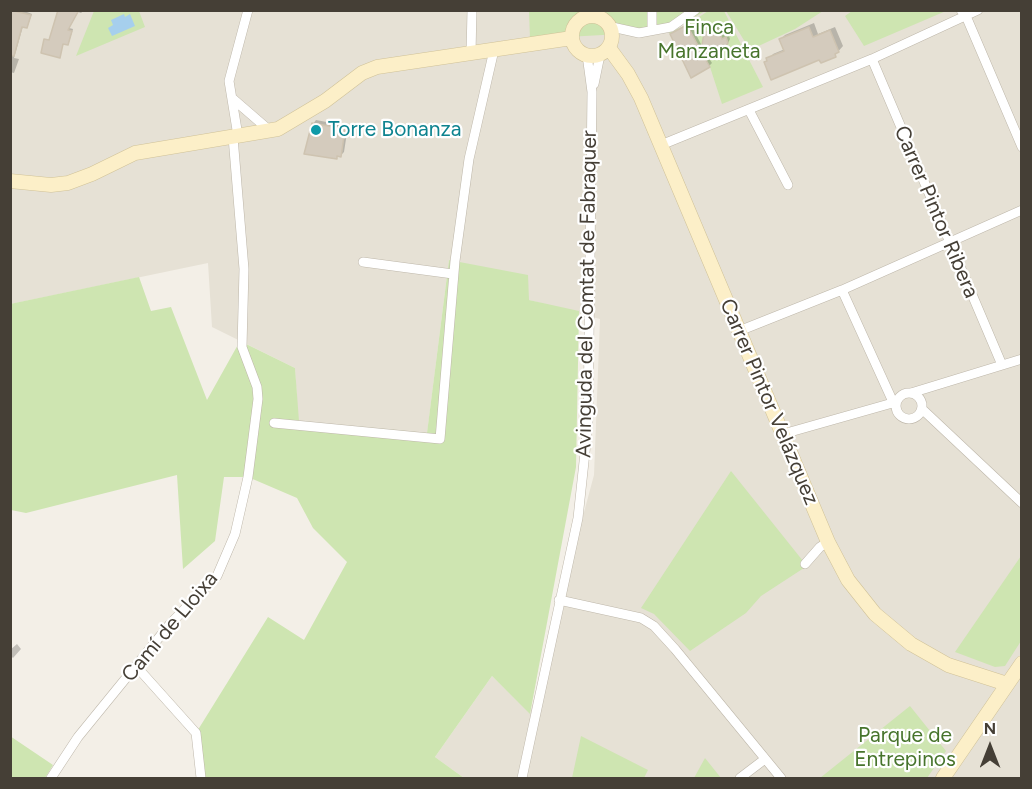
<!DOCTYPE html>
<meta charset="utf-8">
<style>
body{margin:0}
#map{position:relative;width:1032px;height:789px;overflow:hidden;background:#f3efe7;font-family:Figtree,sans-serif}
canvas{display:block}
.frame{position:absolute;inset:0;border:12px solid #453f36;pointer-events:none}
.north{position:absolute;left:960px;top:717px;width:60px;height:60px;-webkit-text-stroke:4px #fff;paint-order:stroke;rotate:0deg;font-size:16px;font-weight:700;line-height:24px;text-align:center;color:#453f36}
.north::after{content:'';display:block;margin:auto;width:21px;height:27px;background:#453f36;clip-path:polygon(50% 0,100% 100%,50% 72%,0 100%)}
</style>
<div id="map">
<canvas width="1032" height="789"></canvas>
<div class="frame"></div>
<div class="north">N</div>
</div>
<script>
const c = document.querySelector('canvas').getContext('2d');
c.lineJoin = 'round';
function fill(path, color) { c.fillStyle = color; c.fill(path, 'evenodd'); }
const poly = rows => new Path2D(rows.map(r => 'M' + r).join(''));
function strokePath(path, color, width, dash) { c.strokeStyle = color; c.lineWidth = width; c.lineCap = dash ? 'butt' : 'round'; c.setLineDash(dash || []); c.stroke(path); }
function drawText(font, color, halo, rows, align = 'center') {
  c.font = font + ' Figtree,sans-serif'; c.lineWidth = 4.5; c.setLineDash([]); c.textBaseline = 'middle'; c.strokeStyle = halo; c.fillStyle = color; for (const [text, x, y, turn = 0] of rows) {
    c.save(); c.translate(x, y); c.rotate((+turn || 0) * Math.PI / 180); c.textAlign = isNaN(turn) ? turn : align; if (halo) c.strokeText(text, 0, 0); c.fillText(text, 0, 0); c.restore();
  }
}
fill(poly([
 [10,11,1021,11,1021,778,464,778,435,757,492,676,530,713,594,475,600,319,529,300,449,260,427,434,298,421,295,368,212,327,208,263,11,304]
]), '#e6e1d5');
fill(poly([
 [94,11,139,11,145,27,76,56],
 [529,11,705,11,693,18,661,32,653,15,652,30,639,33,530,39],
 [708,11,724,11,763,87,722,104,710,67,691,78,669,32,687,25],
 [726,11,823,11,795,29,750,50],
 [852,11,852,10,946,11,864,46,845,16],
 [449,260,528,275,529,300,579,311,576,467,530,714,492,676,435,757,464,778,201,778,196,733,268,617,304,640,347,562,313,528,297,498,248,477,224,477,215,541,183,569,177,475,26,513,11,510,10,304,139,277,151,311,171,307,207,400,240,341,295,368,299,421,427,433],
 [731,471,807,566,761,596,746,613,690,651,654,614,641,608],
 [1021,556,1021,641,1005,666,995,667,955,652],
 [910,706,946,751,927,778,820,778],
 [10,736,53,765,45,778,11,778],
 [581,736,648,770,644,778,572,778],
 [705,758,721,778,694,778]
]), '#cee5b1');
fill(poly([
 [124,14,125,17,130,14,135,26,112,36,108,28,113,25,111,20]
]), '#a6cfed');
fill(poly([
 [12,10,27,10,27,12,32,14,28,25,27,27,23,26,14,58,19,59,14,73,10,72,10,17],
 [59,10,84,10,81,13,78,12,69,28,73,29,69,42,64,43,59,56,46,40,51,39],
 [690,23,703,48,705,33,708,30,717,26,722,29,725,37,729,36,730,39,728,43,718,49,719,51,716,54,708,57,712,63,709,66,675,32],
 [814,23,818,34,835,27,843,46,835,55,819,59,769,60,773,54,785,49,781,39,785,35],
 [316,120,348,126,344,152,341,155,336,157,313,124],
 [17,644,21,649,13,658,10,655,10,650]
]), '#0003');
const building = poly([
 [10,10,31,15,27,28,22,27,14,56,10,55,10,10],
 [58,10,79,10,68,30,72,31,68,45,63,44,60,58,41,53,44,39,49,40,58,10],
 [687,25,701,51,704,33,714,28,719,31,722,39,726,37,728,43,725,47,715,51,717,55,706,60,710,67,691,78,670,34,687,25],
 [809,27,813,37,830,30,839,52,835,54,836,57,821,63,819,60,771,80,764,62,767,61,766,58,784,51,779,39,809,27],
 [312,123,345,129,341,157,337,156,337,159,304,154,312,123]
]);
fill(building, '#d4cbbd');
strokePath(building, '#cec3b0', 1.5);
const street = poly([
 [961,10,966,16,1022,147],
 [612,27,639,33,671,27,695,10],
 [652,30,652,10],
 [471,53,472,10],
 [872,59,1002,365],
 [594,84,600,55],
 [232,98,269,130],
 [749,110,788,185],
 [238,136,229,81,248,10],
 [661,145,872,59,978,10],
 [363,262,453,274],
 [842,290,893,402],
 [739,331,842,290,1022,210],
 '896 406a13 13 0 1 1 26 0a13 13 0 1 1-26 0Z',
 [911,393,1022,359],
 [922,409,1022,503],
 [274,423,440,439,455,261,469,159,494,50],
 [783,434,896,402],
 [805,564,820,547,828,542],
 [559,600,641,618,654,626,675,649,781,778],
 [136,666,196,733,201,778],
 [51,778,78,737,170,624,217,576,235,534,248,477,258,399,257,387,242,347,244,269,233,137],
 [522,778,578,518,588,424,592,92,587,55],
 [740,778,765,759]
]);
const secondary = poly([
 '572 36a20 20 0 1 1 40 0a20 20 0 1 1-40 0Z',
 [609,48,628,74,641,98,828,542,848,580,875,614,911,644,948,665,1007,684],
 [10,181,51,185,68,183,92,174,135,153,278,129,325,101,362,73,377,67,572,38],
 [943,778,1022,663]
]);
strokePath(street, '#beb7aa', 10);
strokePath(secondary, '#d0c298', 15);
strokePath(street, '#fff', 9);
strokePath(secondary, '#fcefc8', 14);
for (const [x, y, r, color] of [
 [316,130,6,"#0f9aa8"]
]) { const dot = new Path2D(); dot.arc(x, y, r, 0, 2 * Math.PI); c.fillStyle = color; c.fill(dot); strokePath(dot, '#fff', 2); }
drawText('21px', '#47742c', '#fff', [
 ["Finca",709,28],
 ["Manzaneta",709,52],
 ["Parque de",905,736],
 ["Entrepinos",905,760]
]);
drawText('21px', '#0d838f', '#fff', [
 ["Torre Bonanza",328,130]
], 'left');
drawText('21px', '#453f36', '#fff', [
 ["Carrer Pintor Ribera",936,212,67],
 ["Avinguda del Comtat de Fabraquer",587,294,-89],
 ["Carrer Pintor Velázquez",769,402,67],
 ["Camí de Lloixa",170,627,-50]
]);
</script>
